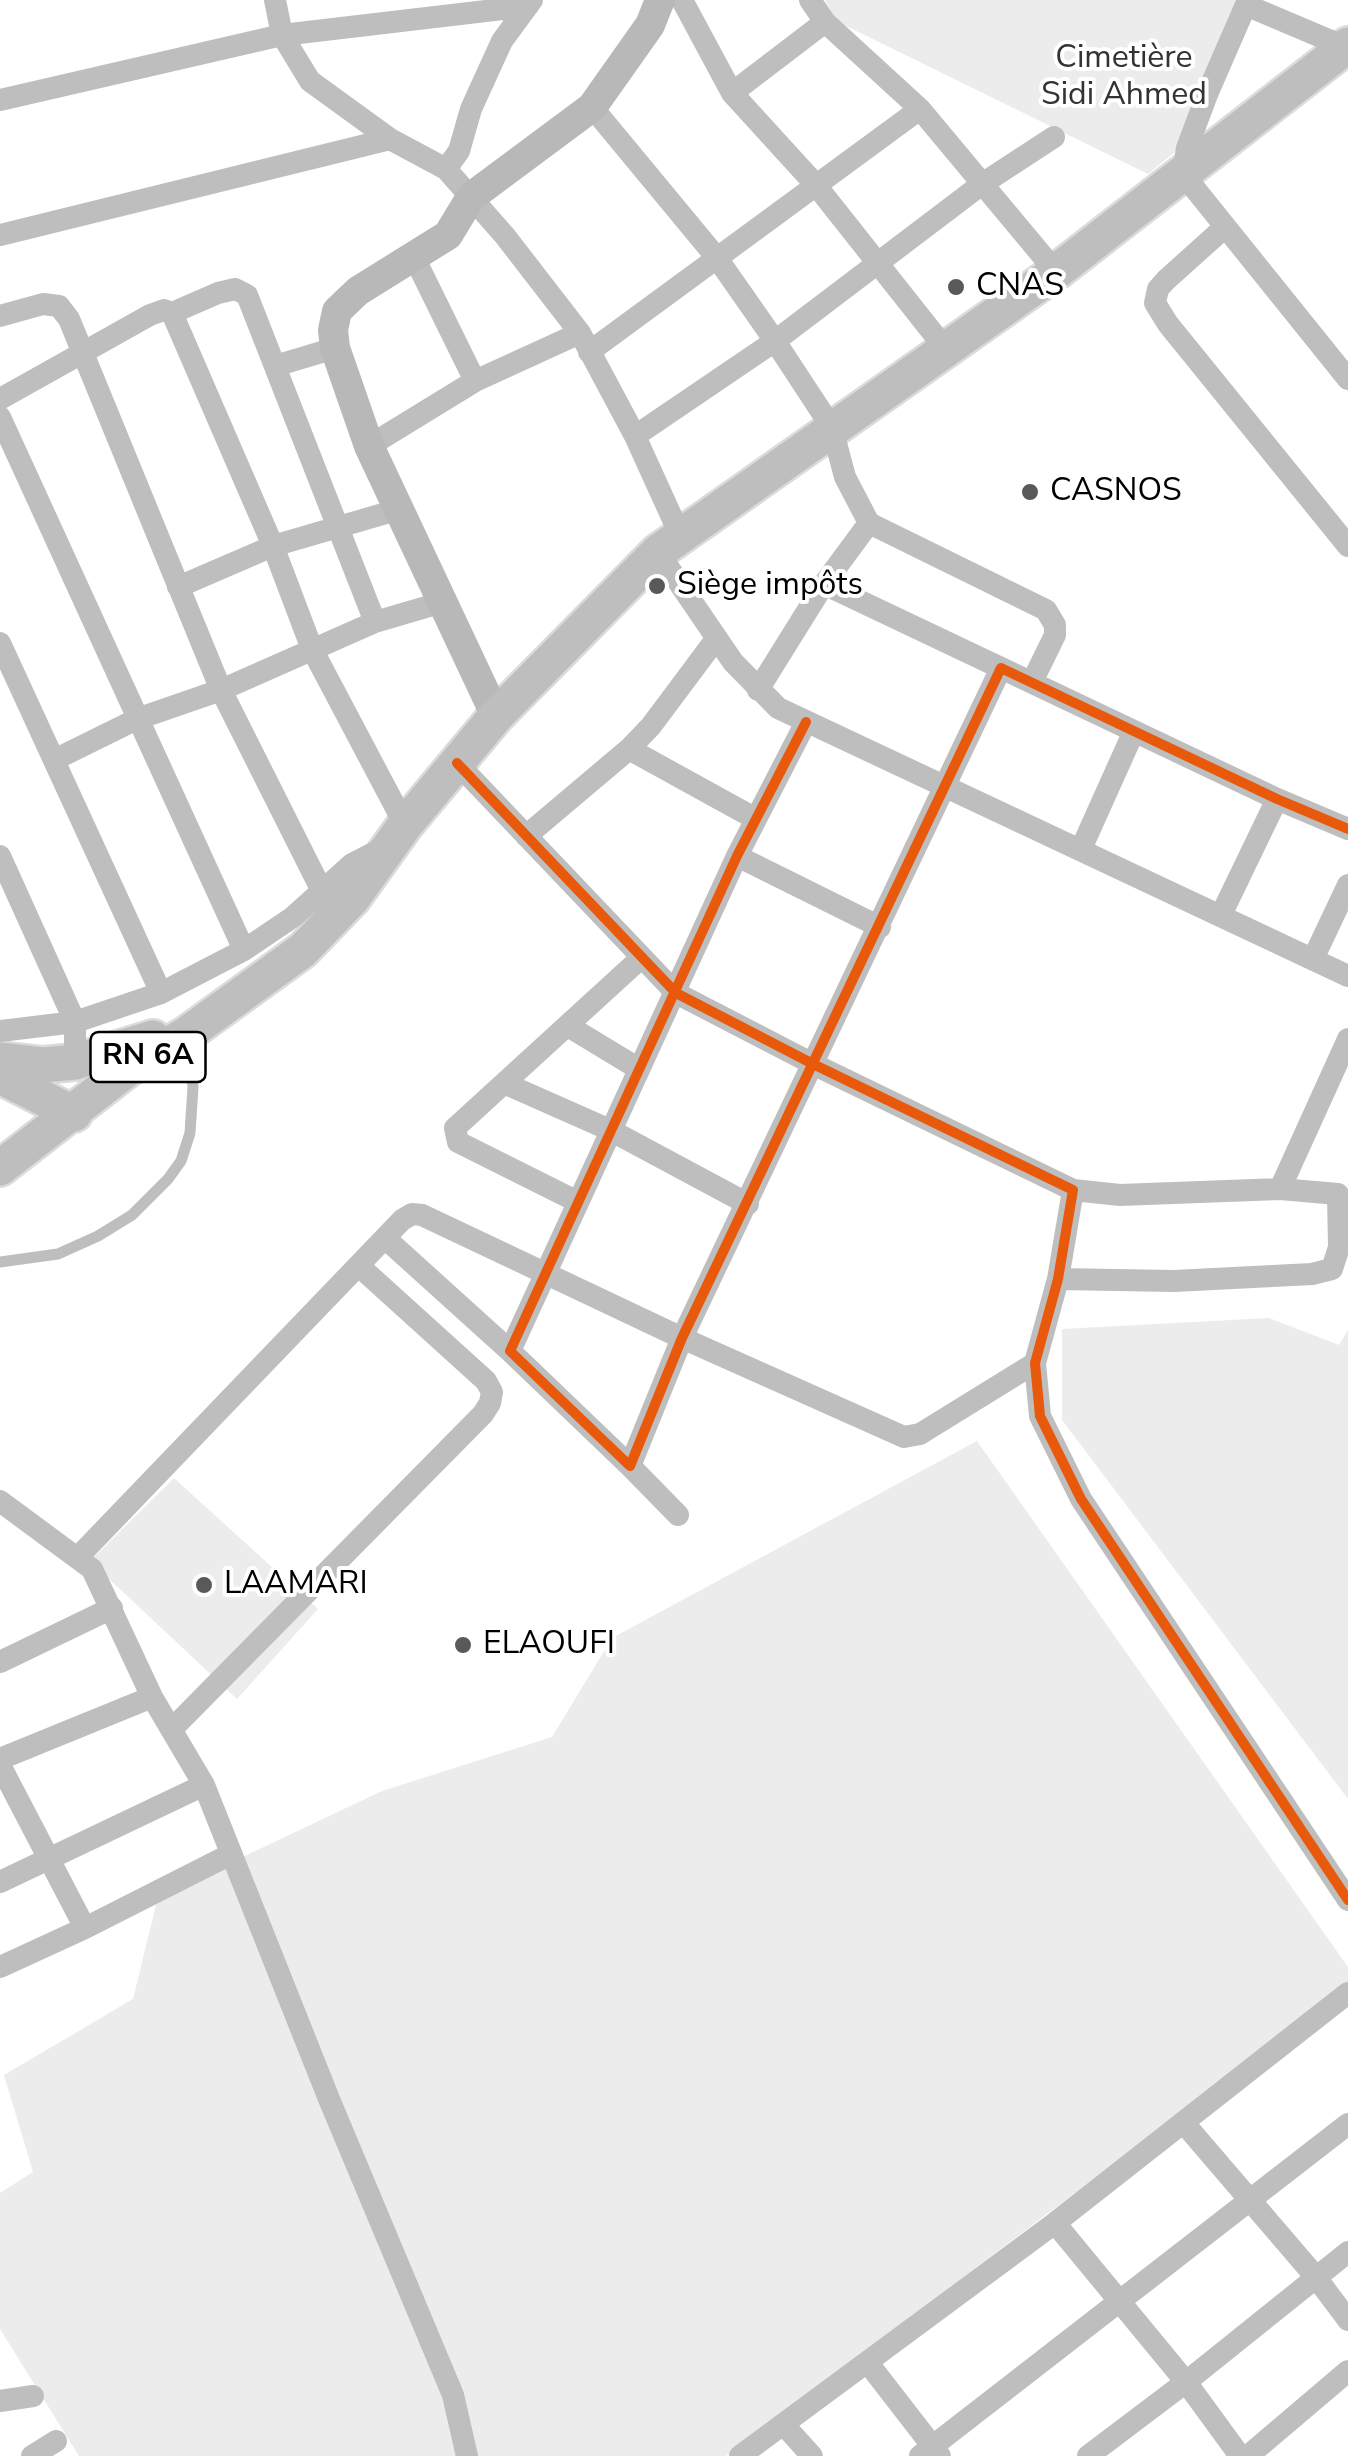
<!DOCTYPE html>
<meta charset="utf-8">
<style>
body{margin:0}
canvas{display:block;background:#fff}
</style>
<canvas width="1348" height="2456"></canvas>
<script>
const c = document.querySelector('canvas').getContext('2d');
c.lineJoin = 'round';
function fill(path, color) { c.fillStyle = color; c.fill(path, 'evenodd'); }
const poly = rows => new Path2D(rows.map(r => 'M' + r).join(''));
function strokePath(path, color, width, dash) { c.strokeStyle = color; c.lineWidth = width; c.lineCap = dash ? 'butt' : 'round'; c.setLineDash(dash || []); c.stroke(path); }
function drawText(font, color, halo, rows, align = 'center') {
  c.font = font + ' "Nunito Sans",sans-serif'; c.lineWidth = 8; c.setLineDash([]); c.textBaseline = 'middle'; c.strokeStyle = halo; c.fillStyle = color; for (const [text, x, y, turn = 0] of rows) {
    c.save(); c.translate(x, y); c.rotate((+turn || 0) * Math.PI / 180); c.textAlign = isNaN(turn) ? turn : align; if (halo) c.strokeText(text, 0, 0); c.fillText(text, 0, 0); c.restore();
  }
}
fill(poly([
 [825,0,1245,0,1181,147,1148,174,836,21],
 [1269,1318,1339,1345,1348,1330,1348,1799,1062,1420,1062,1329],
 [977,1441,1348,1967,1348,1987,726,2456,79,2456,0,2329,0,2193,33,2172,4,2075,133,1999,158,1897,382,1791,552,1737,612,1638],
 [174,1478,318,1609,237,1699,90,1561]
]), '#ececec');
const primary = poly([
 [0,1060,43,1065,75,1062,153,1038],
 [0,1076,74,1114],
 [0,1168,129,1068,187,1034,303,950,352,899,405,825,496,716,658,552,1056,272,1348,45]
]);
strokePath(primary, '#dbdbdb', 40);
strokePath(poly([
 [0,1262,58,1254,98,1236,132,1215,168,1179,181,1161,190,1133,193,1087,187,1038]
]), '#bebebe', 11);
strokePath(poly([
 [275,0,282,35,310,81,390,139,446,169,505,236,580,333,635,436,680,535],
 [682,0,732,93,815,184,944,347],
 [810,0,825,22,920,109,1056,272],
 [1248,0,1208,92,1187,148,1183,174,1348,379],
 [1246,5,1345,47],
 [732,93,825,22],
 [0,100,282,35,528,6],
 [592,107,717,258,775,341,832,428,845,477,869,523],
 [446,169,459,151,471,109,502,41,532,0],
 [1225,227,1166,280,1158,289,1155,303,1168,324,1348,546],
 [0,235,390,139],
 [414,257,475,381],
 [172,313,218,293,235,289,247,295,375,622,443,602],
 [0,316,43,304,59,306,69,319,221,690,321,889],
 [589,352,920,109],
 [275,366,335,348],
 [0,399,150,315,164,310,172,313,273,546,312,649,405,825],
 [0,417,244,950],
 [635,436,775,341,982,184,1054,137],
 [369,446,475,381,580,333],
 [658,552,733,662,778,708,1348,976],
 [824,584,1001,668],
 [178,587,273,546,400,509],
 [716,639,651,726,629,749,756,819],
 [0,643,161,993],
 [758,690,824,584,869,523,1046,610,1055,625,1055,635,1032,682],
 [806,722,737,856,510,1351,630,1466,682,1338,1001,668,1277,799,1348,829],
 [54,760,137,719,221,690,375,622],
 [457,763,676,993,815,1065,1073,1190,1058,1279,1035,1363,1040,1416,1081,1499,1348,1900],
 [526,836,629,749],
 [1081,849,1134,731],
 [0,856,75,1022,75,1062],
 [737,856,880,927],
 [1221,915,1277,799],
 [1313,959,1348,885],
 [568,1026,639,1069],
 [0,1031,75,1022,161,993,244,950,293,917,352,864,385,847],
 [506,1084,610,1130,748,1204],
 [1073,1190,1120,1195,1280,1189,1348,1039],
 [578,1202,458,1142,455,1128,641,958],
 [385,1238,510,1351],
 [1058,1279,1174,1281,1312,1274,1332,1269,1339,1247,1338,1194,1280,1189],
 [630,1466,678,1515],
 [0,1501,92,1569,152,1697,204,1785,329,2099,453,2395,467,2456],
 [78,1557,402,1220,412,1214,422,1215,682,1338,904,1437,920,1434,1035,1363],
 [0,1662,112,1608],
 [173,1728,483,1414,490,1403,492,1392,486,1381,359,1266],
 [0,1759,152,1697],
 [0,1765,85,1928,0,1967],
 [0,1882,204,1785],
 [85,1928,231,1854],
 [1183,2122,1315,2276,1348,2320],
 [1055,2223,1186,2382,1240,2456],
 [868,2363,940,2456],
 [0,2401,33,2396],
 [784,2425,812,2456],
 [32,2456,56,2441],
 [740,2456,1055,2223,1348,1993],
 [920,2456,1348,2124],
 [1088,2456,1186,2382,1348,2252],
 [1248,2456,1348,2371]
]), '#bebebe', 22);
strokePath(poly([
 [496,716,369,446,335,348,333,330,337,311,358,291,448,235,471,197,592,107,650,25,660,0]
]), '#b8b8b8', 30);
strokePath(primary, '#bebebe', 35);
strokePath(poly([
 [806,722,737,856,510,1351,630,1466,682,1338,1001,668,1277,799,1348,829],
 [457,763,676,993,815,1065,1073,1190,1058,1279,1035,1363,1040,1416,1081,1499,1348,1900]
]), '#e8590c', 10);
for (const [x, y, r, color] of [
 [956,287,10,"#595959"],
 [1030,492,10,"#595959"],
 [657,586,10,"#595959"],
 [204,1585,10,"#595959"],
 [463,1645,10,"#595959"]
]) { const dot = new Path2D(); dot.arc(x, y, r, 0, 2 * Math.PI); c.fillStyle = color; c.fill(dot); strokePath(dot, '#fff', 4); }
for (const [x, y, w] of [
 [148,1057,115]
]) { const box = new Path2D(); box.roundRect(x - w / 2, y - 25, w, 50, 8); c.fillStyle = '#fff'; c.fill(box); strokePath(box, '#000', 2.5); }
drawText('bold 30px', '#000', null, [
 ["RN 6A",148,1057]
]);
drawText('32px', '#333', '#fff', [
 ["Cimetière",1124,59],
 ["Sidi Ahmed",1124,96]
]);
drawText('32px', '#000', '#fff', [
 ["CNAS",976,287],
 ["CASNOS",1050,492],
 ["Siège impôts",677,586],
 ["LAAMARI",224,1585],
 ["ELAOUFI",483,1645]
], 'left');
</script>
